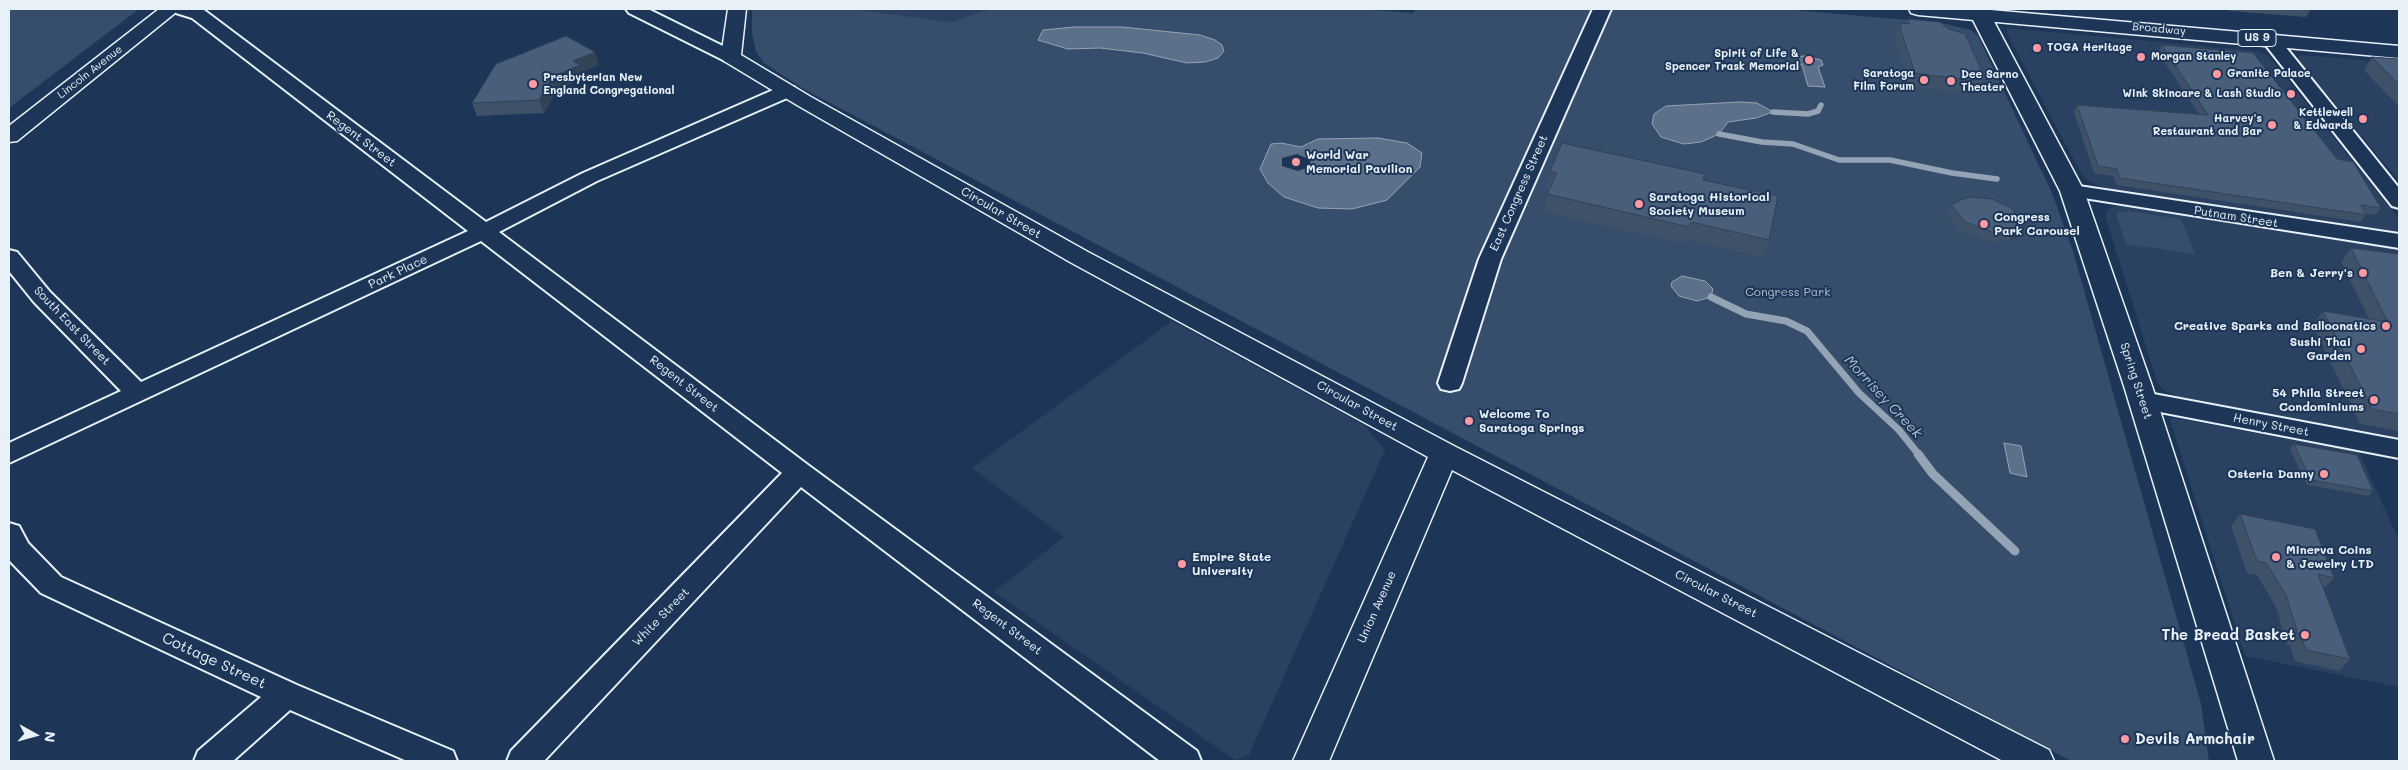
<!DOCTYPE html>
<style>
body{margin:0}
#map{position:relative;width:2408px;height:770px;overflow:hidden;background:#1d3557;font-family:Mali,sans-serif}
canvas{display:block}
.frame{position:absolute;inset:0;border:10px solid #e8f1f8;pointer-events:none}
.north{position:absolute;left:10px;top:710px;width:50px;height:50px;-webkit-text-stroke:4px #1d3557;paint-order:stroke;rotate:97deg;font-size:14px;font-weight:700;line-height:20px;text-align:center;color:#e8f1f8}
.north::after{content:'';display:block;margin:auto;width:18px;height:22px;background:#e8f1f8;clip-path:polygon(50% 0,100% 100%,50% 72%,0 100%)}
</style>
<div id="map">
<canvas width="2408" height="770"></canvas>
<div class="frame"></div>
<div class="north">N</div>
</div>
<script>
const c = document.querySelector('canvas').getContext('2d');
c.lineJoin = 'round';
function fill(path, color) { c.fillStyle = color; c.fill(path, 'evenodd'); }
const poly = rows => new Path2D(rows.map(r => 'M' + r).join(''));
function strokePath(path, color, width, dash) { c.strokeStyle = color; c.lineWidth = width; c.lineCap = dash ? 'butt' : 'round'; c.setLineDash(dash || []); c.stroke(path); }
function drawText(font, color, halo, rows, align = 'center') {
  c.font = font + ' Mali,sans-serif'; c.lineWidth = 4; c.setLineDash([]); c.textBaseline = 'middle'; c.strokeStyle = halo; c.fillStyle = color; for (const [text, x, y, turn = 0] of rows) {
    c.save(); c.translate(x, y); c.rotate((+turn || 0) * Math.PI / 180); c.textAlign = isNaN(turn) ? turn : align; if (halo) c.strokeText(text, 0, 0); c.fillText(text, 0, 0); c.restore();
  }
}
fill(poly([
 [851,9,990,9,952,22],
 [2007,28,2257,51,2268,55,2399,219,2399,233,2109,190,2090,182,2082,175,2007,34],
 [2303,55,2399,63,2399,181,2298,60,2299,56],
 [2121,206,2399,249,2399,439,2183,399,2165,391,2158,384,2105,216,2106,211,2112,207],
 [1172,321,1364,425,1385,450,1249,755,1235,760,994,592,1064,537,972,468],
 [2174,418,2359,452,2399,540,2399,687,2245,656,2170,420]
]), '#2a4162');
fill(poly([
 [9,9,139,9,9,108],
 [752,9,851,9,952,22,990,9,1359,9,1413,13,1416,9,1783,9,1941,23,1971,30,1978,36,2052,193,2073,251,2201,704,2209,761,2071,761,802,88,764,63,756,52,752,33],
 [2128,211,2181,219,2195,254,2126,244,2116,215,2119,212]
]), '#374d6c');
const water = poly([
 [1074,27,1122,27,1200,35,1215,40,1222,45,1224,51,1218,58,1205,62,1187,63,1143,53,1100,48,1068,49,1038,40,1043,30,1074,27],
 [1804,56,1821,60,1823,65,1818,67,1825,87,1808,86,1802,65,1797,63,1796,57,1804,56],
 [1739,102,1757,103,1773,112,1756,118,1728,122,1719,134,1701,142,1684,144,1661,137,1652,124,1654,114,1666,106,1739,102],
 [1378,138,1407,143,1422,153,1420,167,1387,200,1352,209,1318,208,1284,197,1268,183,1260,169,1271,144,1281,143,1301,147,1318,139,1378,138],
 [1682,276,1705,281,1713,289,1711,297,1697,301,1679,296,1671,286,1672,282,1682,276],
 [2004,443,2021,446,2027,477,2010,473,2004,443]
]);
fill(water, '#5d7089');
strokePath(water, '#95a4b5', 1);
fill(poly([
 [1297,154,1311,160,1309,167,1298,171,1282,166,1282,158]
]), '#1d3557');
strokePath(poly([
 [1773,112,1808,114,1818,111,1821,105],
 [1719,134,1762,142,1793,144,1839,160,1890,160,1952,173,1997,179]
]), '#95a4b5', 5.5);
strokePath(poly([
 [1711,297,1746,314,1786,321,1807,331,1859,393,1899,430,1919,455]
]), '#95a4b5', 7);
strokePath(poly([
 [1918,454,1933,474,2015,551]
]), '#95a4b5', 9);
const street = poly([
 [174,9,204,10,486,222,583,173,780,87,794,87,796,91,794,95,597,181,499,232,808,465,1197,751,1201,761,1160,761,801,487,544,761,507,761,511,751,782,473,481,241,9,463,9,443,121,391,34,302,9,271,9,250,17,252,50,292,141,382,468,231,192,18,176,13,174,9],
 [626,9,648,9,737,53,740,57,737,61,725,61,629,13,626,9],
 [1593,9,1611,9,1501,259,1462,383,1459,389,1450,391,1441,389,1438,383,1479,259,1593,9],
 [2270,34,2276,35,2399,188,2399,208,2392,206,2264,43,2261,39,2264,35,2270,34],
 [2072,185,2399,234,2399,248,2065,195,2062,191,2065,187,2072,185],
 [2143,392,2399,440,2399,458,2134,407,2130,401,2134,395,2143,392],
 [9,523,19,526,28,543,61,577,297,685,453,751,457,761,407,761,290,710,233,761,194,761,198,751,261,697,41,593,9,560,9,523]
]);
const secondary = poly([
 [159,9,180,9,17,141,9,142,9,126,159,9],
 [728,9,746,9,741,55,811,97,1088,252,1454,446,2049,750,2054,761,2003,761,1452,470,1329,761,1293,761,1428,457,1070,262,797,105,724,61,721,57,728,9],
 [1982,9,1987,10,1990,14,2084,191,2152,386,2274,761,2238,761,2124,386,2060,191,1970,14,1973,10,1982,9]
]);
const highway = poly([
 [1909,9,1979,9,2399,46,2399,58,1918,15,1911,13,1909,9]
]);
strokePath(street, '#e8f1f8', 4);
strokePath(secondary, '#e8f1f8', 3);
strokePath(highway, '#e8f1f8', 3);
fill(street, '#1d3557');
fill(secondary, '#1d3557');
fill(highway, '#1d3557');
fill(poly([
 [2228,9,2311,9,2306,17,2230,11],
 [1908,19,1986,80,1981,93,1970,92,1969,94,1910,86,1895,41,1896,38,1895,36,1900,23,1906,24],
 [2162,45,2337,159,2381,208,2376,215,2365,214,2366,215,2361,222,2117,185,2113,176,2094,173,2074,112,2077,105,2199,114,2158,52],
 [2372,57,2399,59,2399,107,2364,70],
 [599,65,582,72,584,78,557,90,544,113,477,116,472,103],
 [1550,171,1703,180,1769,240,1763,257,1686,239,1684,244,1544,212,1547,194,1550,189,1546,188],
 [1951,205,2021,235,2009,241,1990,242,1960,232,1947,215],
 [2351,248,2399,257,2399,431,2360,424,2313,325,2323,311,2369,319,2341,262],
 [2294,444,2373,491,2369,496,2307,485,2290,449],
 [2240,514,2334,578,2323,589,2350,659,2339,671,2295,661,2290,646,2287,645,2276,607,2257,575,2247,573,2231,526]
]), '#3f5169');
fill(poly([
 [595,52,599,65,582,72,584,78,557,90,544,113,539,100,552,77,573,61],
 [2026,225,2021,235,2009,241,2014,232]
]), '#334255');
const building = poly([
 [1908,19,1940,22,1949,29,1965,34,1986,80,1973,79,1974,81,1915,73,1900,28,1902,28,1900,23,1910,24,1908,19],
 [566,36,595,52,573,61,580,65,552,77,539,100,472,103,496,64,566,36],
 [2162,45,2253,53,2337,159,2353,162,2381,208,2361,205,2366,215,2120,178,2117,169,2098,166,2077,105,2208,115,2162,45],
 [2372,57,2399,59,2399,85,2372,57],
 [1562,143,1705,174,1703,180,1778,196,1769,240,1691,222,1689,227,1547,194,1557,173,1550,171,1562,143],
 [1971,197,1992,199,2011,208,2026,225,2014,232,1995,233,1965,222,1951,205,1963,199,1971,197],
 [2351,248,2398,254,2399,257,2399,414,2372,409,2323,311,2388,322,2351,248],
 [2294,444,2357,455,2373,491,2311,480,2294,444],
 [2240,514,2315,529,2334,578,2318,574,2350,659,2306,650,2300,634,2298,634,2286,595,2266,563,2257,561,2240,514]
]);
fill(building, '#495e7a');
strokePath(building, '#334255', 1);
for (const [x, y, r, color] of [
 [2037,48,5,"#ff9aa2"],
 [2141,57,5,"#ff9aa2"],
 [1809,60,5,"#ff9aa2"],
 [2217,74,5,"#ff9aa2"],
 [1924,80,5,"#ff9aa2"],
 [1951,81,5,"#ff9aa2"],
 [533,84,5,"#ff9aa2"],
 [2291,94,5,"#ff9aa2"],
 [2363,119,5,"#ff9aa2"],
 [2272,125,5,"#ff9aa2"],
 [1296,162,5,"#ff9aa2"],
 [1639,204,5,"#ff9aa2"],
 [1984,224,5,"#ff9aa2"],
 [2363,273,5,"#ff9aa2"],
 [2386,326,5,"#ff9aa2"],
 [2361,349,5,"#ff9aa2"],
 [2374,400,5,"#ff9aa2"],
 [1469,421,5,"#ff9aa2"],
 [2324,474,5,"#ff9aa2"],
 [2276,557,5,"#ff9aa2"],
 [1182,564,5,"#ff9aa2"],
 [2305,635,5,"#ff9aa2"],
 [2125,739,5,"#ff9aa2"]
]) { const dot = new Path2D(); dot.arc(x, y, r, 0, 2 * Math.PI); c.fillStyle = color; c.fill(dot); strokePath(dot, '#1d3557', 2); }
drawText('11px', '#e8f1f8', '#1d3557', [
 ["Broadway",2159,29,5],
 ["Lincoln Avenue",90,72,-38]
]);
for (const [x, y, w] of [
 [2257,38,38]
]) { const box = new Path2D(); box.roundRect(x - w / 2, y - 8.5, w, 17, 4); c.fillStyle = '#1d3557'; c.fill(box); strokePath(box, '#e8f1f8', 1); }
drawText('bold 11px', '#e8f1f8', null, [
 ["US 9",2257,38]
]);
drawText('bold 11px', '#e8f1f8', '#1d3557', [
 ["TOGA Heritage",2047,48],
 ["Spirit of Life &",1799,54,"right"],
 ["Spencer Trask Memorial",1799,67,"right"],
 ["Morgan Stanley",2151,57],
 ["Saratoga",1914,74,"right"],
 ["Film Forum",1914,87,"right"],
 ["Granite Palace",2227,74],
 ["Dee Sarno",1961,75],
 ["Theater",1961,88],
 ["Presbyterian New",543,78],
 ["England Congregational",543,91],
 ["Wink Skincare & Lash Studio",2281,94,"right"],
 ["Kettlewell",2353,113,"right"],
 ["& Edwards",2353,126,"right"],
 ["Harvey's",2262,119,"right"],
 ["Restaurant and Bar",2262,132,"right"]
], 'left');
drawText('12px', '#e8f1f8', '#1d3557', [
 ["Regent Street",361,139,37],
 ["East Congress Street",1519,193,-66],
 ["Circular Street",1001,213,30],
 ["Putnam Street",2236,217,9],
 ["Park Place",398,272,-25],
 ["South East Street",72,326,46],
 ["Spring Street",2136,381,72],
 ["Regent Street",684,384,38],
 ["Circular Street",1357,406,29],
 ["Henry Street",2271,425,11],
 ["Circular Street",1716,594,27],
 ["Union Avenue",1377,607,-66],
 ["White Street",661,617,-46],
 ["Regent Street",1007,627,37]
]);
drawText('bold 12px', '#e8f1f8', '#1d3557', [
 ["World War",1306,155],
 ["Memorial Pavilion",1306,169],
 ["Saratoga Historical",1649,197],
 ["Society Museum",1649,211],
 ["Congress",1994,217],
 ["Park Carousel",1994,231],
 ["Ben & Jerry's",2353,273,"right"],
 ["Creative Sparks and Balloonatics",2376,326,"right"],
 ["Sushi Thai",2351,342,"right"],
 ["Garden",2351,356,"right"],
 ["54 Phila Street",2364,393,"right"],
 ["Condominiums",2364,407,"right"],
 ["Welcome To",1479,414],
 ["Saratoga Springs",1479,428],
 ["Osteria Danny",2314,474,"right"],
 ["Minerva Coins",2286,550],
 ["& Jewelry LTD",2286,564],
 ["Empire State",1192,557],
 ["University",1192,571]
], 'left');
drawText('12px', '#b3c0ce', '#1d3557', [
 ["Congress Park",1788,292]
]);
drawText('italic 14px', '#b7c4d1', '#1d3557', [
 ["Morrisey Creek",1883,397,47]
]);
drawText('bold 15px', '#e8f1f8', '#1d3557', [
 ["The Bread Basket",2295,635],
 ["Devils Armchair",2135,739,"left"]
], 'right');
drawText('15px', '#e8f1f8', '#1d3557', [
 ["Cottage Street",214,661,25]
]);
</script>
